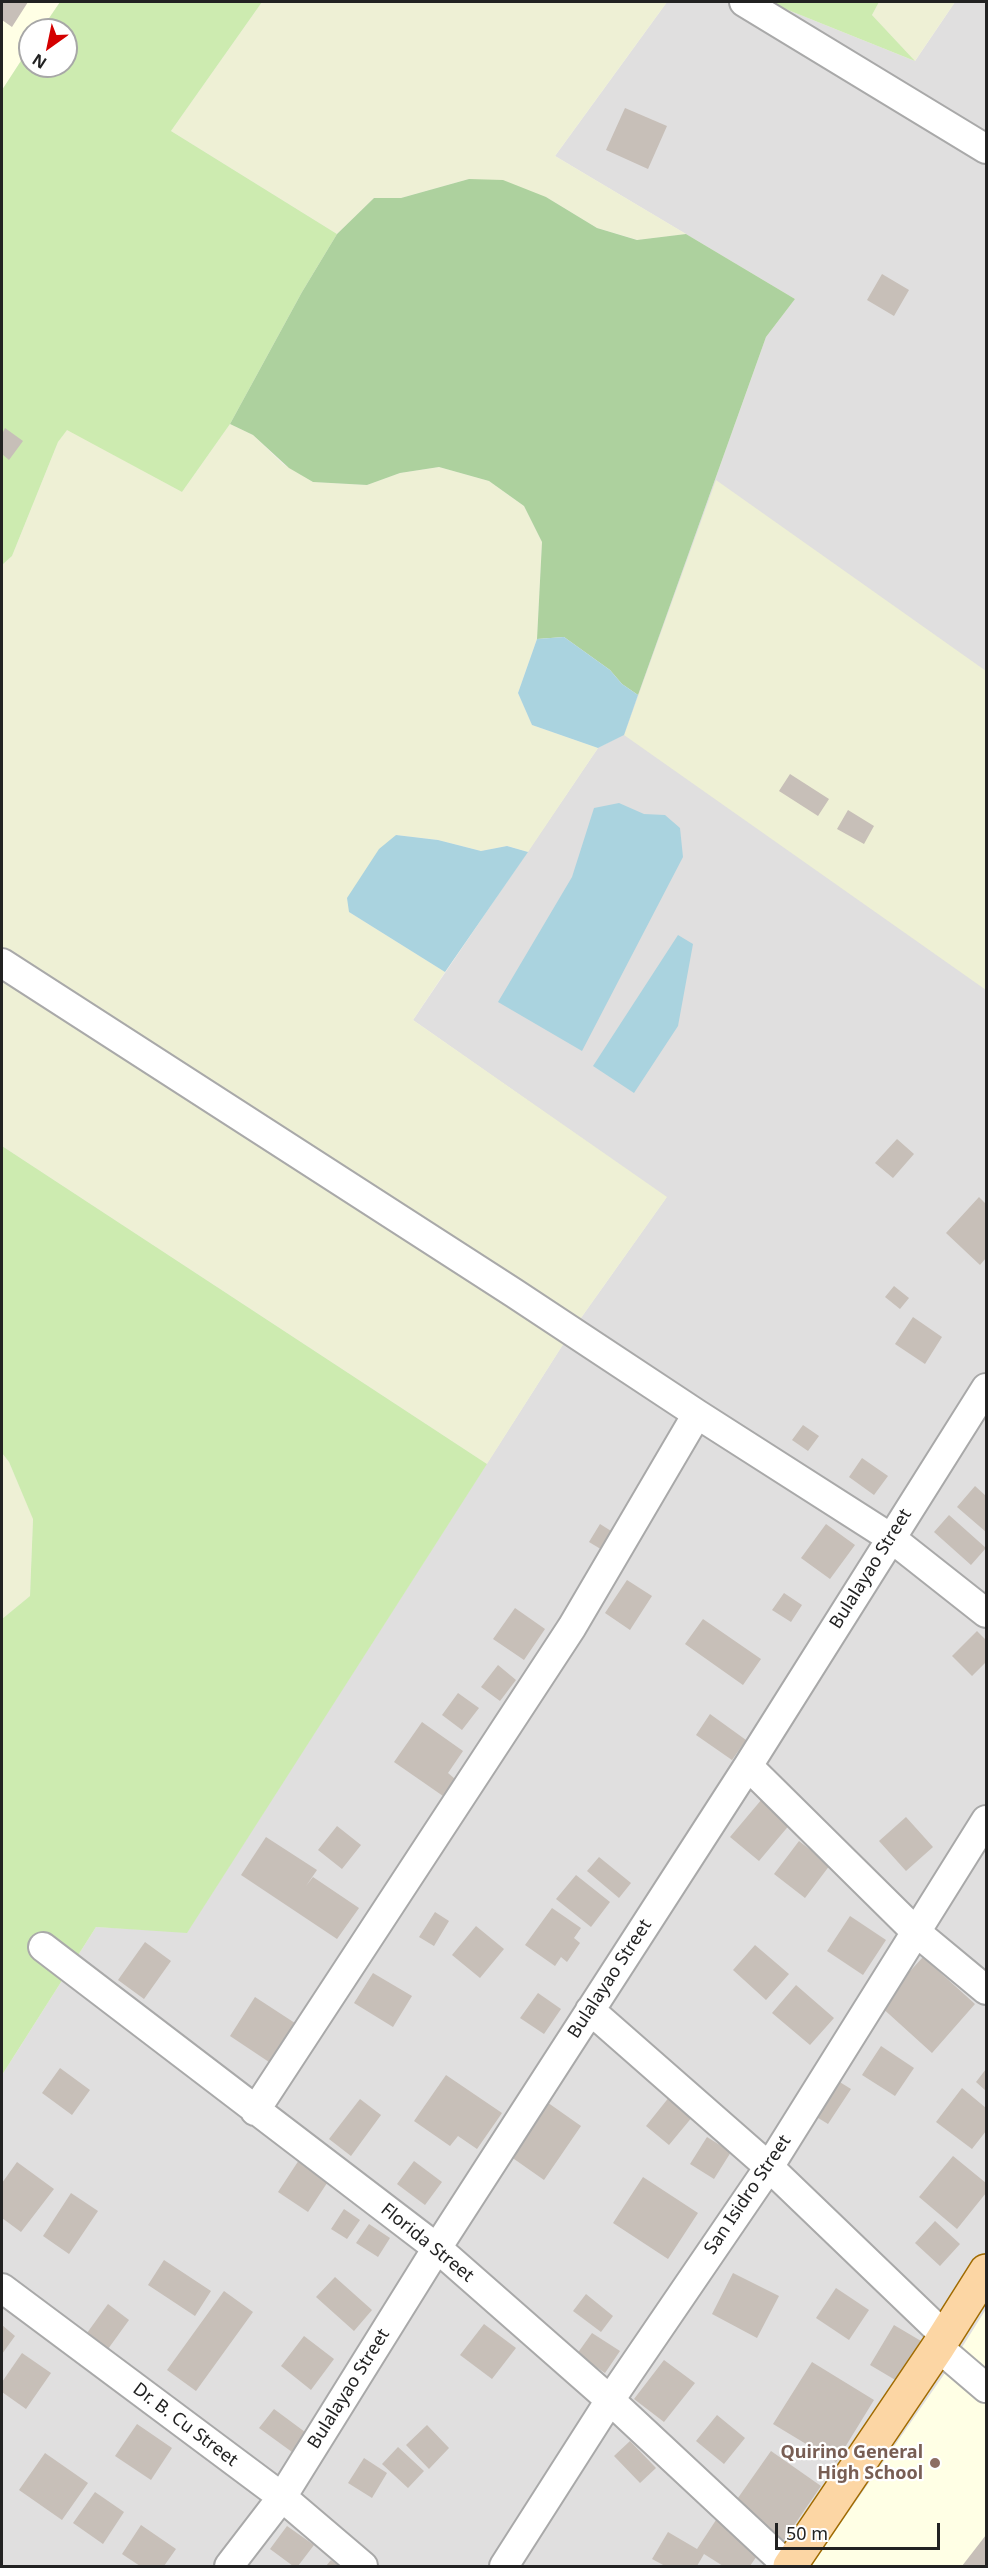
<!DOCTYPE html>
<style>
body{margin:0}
#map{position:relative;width:988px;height:2568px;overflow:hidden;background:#f2efe9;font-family:"Noto Sans",sans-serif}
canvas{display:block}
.frame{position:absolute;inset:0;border:3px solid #222;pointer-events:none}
.north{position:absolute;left:18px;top:18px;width:60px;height:60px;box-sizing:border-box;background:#fff;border:2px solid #a7a7a7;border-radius:50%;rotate:213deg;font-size:16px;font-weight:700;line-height:24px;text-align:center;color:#222}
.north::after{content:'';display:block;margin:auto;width:21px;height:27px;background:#d40000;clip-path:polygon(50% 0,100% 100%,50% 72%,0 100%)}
.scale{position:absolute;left:775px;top:2523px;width:165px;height:27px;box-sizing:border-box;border:3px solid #222;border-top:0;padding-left:8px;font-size:18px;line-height:21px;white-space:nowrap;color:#222;-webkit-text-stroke:4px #fff;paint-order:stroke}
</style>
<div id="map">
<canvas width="988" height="2568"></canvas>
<div class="frame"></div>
<div class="north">N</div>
<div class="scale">50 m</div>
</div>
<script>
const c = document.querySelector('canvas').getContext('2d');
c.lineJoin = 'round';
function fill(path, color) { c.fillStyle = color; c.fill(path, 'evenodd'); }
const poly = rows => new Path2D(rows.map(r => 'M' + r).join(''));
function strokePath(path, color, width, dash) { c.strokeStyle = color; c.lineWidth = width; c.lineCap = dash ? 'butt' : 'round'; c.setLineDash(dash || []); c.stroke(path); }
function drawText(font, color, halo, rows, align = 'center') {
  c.font = font + ' "Noto Sans",sans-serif'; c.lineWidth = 4.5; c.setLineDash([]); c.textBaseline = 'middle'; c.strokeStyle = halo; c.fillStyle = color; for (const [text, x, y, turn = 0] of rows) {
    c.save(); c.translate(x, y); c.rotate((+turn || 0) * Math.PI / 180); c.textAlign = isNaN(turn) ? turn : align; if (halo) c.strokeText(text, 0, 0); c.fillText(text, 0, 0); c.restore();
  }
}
fill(poly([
 [667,2,768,2,915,61,955,2,986,2,986,2566,2,2566,2,2075,96,1927,187,1932,571,1332,666,1198,413,1020,598,748,624,734,766,337,795,299,555,156]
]), '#e0dfdf');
fill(poly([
 [2,2,60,2,41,30,30,30,30,47,2,90],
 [986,2309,986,2566,811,2566,954,2360]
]), '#ffffe5');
fill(poly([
 [262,2,667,2,555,156,686,234,638,240,597,228,546,197,469,179,401,198,374,198,337,234,171,131],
 [879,2,955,2,915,61,872,15],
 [230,424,253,435,283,464,313,482,367,485,400,473,439,467,489,481,524,506,542,542,537,639,518,693,532,725,598,748,528,852,507,846,481,851,438,840,396,835,349,912,445,972,413,1020,667,1197,571,1332,487,1464,2,1146,2,565,12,556,58,442,67,429,182,492],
 [716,480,986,671,986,990,624,735],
 [2,1453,9,1462,33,1518,30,1596,2,1619]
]), '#eef0d5');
fill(poly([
 [60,2,262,2,171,131,337,234,302,292,230,424,182,492,67,430,58,442,12,556,2,565,2,90,30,47,30,66,66,66,66,30,41,30],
 [768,2,879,2,872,15,915,61],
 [2,1146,487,1464,187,1933,96,1927,2,2075,2,1619,30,1596,33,1519,9,1462,2,1453]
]), '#cdebb0');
fill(poly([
 [469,179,503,180,546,197,597,228,637,240,686,234,795,299,766,337,638,695,622,684,610,670,564,637,537,639,542,542,524,506,489,481,439,467,400,473,367,485,313,482,289,468,253,435,230,424,302,292,337,234,374,198,401,198]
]), '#add19e');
fill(poly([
 [564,637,610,670,622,684,638,695,624,735,598,748,532,725,518,693,537,639],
 [619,803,644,814,665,815,680,828,683,857,582,1051,498,1002,572,877,594,808],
 [396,835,438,840,481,851,507,846,528,852,445,972,349,912,347,898,379,849],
 [678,935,693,944,678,1026,634,1093,593,1066]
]), '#aad3df');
fill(poly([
 [2,2,28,2,12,27,2,20],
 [625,108,667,126,648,169,606,150],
 [882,274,909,290,894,316,867,300],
 [5,428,23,441,9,460,2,454,2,434],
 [790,774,829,799,818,816,779,791],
 [848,810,874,826,864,844,837,829],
 [897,1139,914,1154,893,1178,875,1163],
 [979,1197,986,1204,986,1258,980,1265,946,1233],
 [894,1286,909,1298,900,1309,885,1297],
 [913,1317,942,1337,925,1364,895,1344],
 [803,1425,819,1436,808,1451,792,1440],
 [862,1458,888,1476,874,1495,849,1477],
 [975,1486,986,1496,986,1532,957,1507],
 [949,1515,986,1548,971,1565,934,1532],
 [600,1524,619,1536,609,1554,589,1542],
 [826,1524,855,1545,830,1579,801,1558],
 [627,1580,652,1596,630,1630,605,1613],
 [784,1593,802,1605,791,1622,772,1610],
 [515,1608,545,1629,524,1660,493,1639],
 [703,1619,761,1659,743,1685,685,1644],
 [977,1631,986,1640,986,1662,972,1676,952,1656],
 [498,1665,516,1680,500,1701,481,1687],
 [458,1693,479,1708,462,1730,442,1715],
 [710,1714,746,1740,732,1760,696,1735],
 [422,1722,463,1751,448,1773,455,1779,443,1796,394,1762],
 [762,1799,791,1823,759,1861,730,1837],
 [906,1817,933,1847,906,1871,879,1841],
 [337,1826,361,1845,342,1869,318,1850],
 [266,1837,317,1870,306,1886,313,1877,359,1908,337,1939,241,1875],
 [799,1841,830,1865,805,1898,774,1874],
 [599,1857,631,1883,619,1898,587,1871],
 [576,1875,610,1902,591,1927,556,1899],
 [552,1908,581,1928,574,1938,580,1943,567,1962,561,1957,555,1966,525,1945],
 [435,1912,449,1921,434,1946,419,1937],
 [850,1916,886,1940,863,1975,827,1951],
 [476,1926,504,1949,480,1978,452,1955],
 [145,1942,171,1961,144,1999,118,1980],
 [755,1945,789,1974,766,2000,733,1970],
 [923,1957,975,2004,932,2053,879,2005],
 [373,1973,412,1996,393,2027,354,2003],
 [796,1985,834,2018,810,2045,772,2013],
 [538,1993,561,2009,544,2034,520,2018],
 [255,1997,301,2027,275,2066,230,2036],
 [881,2046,914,2068,895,2096,862,2075],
 [60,2068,90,2090,72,2115,42,2093],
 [986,2069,986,2091,976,2082],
 [446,2075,502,2113,477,2149,458,2136,450,2146,414,2121],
 [830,2076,851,2089,828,2124,807,2111],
 [962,2088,986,2108,986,2131,972,2149,936,2122],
 [670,2096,693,2116,669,2145,646,2126],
 [360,2099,381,2115,351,2156,329,2139],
 [544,2100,581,2126,544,2180,507,2154],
 [707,2137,731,2152,714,2179,690,2164],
 [953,2156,986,2183,986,2193,957,2229,919,2197],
 [301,2157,331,2177,308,2212,278,2192],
 [414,2161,442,2182,425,2205,397,2184],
 [17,2162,54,2189,21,2232,2,2218,2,2183],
 [643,2177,698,2213,668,2259,613,2223],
 [71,2193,98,2211,69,2254,43,2236],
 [344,2209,360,2220,347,2239,331,2229],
 [935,2221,960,2244,940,2266,915,2243],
 [369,2224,390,2238,378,2257,356,2243],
 [164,2260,211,2291,195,2316,148,2285],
 [733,2273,779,2296,757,2338,712,2314],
 [335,2277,372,2310,354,2331,316,2297],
 [836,2288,869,2310,849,2340,816,2318],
 [224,2291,253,2312,196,2391,167,2370],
 [586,2294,613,2316,601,2332,573,2311],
 [108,2304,129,2320,108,2349,87,2333],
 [484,2324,516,2348,492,2379,460,2355],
 [2,2325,15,2336,2,2354],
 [894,2325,921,2341,897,2381,870,2365],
 [592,2333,620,2351,605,2373,577,2354],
 [304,2336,334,2359,311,2390,281,2366],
 [22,2353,51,2373,26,2409,2,2392,2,2382],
 [664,2360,695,2383,664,2422,634,2399],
 [812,2362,874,2400,836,2462,773,2424],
 [274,2409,305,2432,292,2452,259,2428],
 [717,2415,745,2438,724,2464,696,2441],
 [137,2424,172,2448,151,2480,115,2456],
 [427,2425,449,2448,429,2469,406,2445],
 [630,2441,656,2468,640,2483,614,2456],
 [398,2447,424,2471,408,2488,382,2464],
 [771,2451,821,2486,784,2540,733,2505],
 [45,2453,88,2483,62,2520,19,2490],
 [364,2458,387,2473,372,2498,348,2483],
 [95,2492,124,2512,103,2544,73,2523],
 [716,2520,761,2550,750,2566,723,2566,704,2554,697,2566,665,2566,652,2559,668,2532,697,2549],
 [141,2525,176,2549,164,2566,140,2566,122,2554],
 [287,2526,314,2545,298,2566,293,2566,270,2549],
 [986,2535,986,2566,962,2566],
 [331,2560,339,2566,326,2566]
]), '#c7bfb8');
const minor = poly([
 [744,2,986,149],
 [2,963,514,1293,697,1414,891,1538,986,1613],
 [748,1766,915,1931,986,1990],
 [43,1947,437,2248,610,2400,788,2566],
 [590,2010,769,2167,945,2336],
 [255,2111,572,1627,697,1414],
 [2,2288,282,2497,363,2566],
 [938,2347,986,2388],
 [229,2566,282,2497,437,2248,748,1766,986,1388],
 [504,2566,610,2400,769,2167,986,1820]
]);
const major = poly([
 [790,2566,938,2347,986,2271]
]);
strokePath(minor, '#a9a9a9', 32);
strokePath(major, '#a06b00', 36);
strokePath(minor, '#fff', 28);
strokePath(major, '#fcd6a4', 33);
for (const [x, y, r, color] of [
 [935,2463,6,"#8d6e63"]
]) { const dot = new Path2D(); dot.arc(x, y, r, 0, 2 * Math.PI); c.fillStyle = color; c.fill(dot); strokePath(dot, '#fff', 2); }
drawText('18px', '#222', '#fff', [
 ["Bulalayao Street",871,1569,-58],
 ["Bulalayao Street",610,1979,-57],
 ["San Isidro Street",748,2195,-56],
 ["Florida Street",427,2243,39],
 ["Bulalayao Street",349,2389,-58],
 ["Dr. B. Cu Street",185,2425,37]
]);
drawText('bold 18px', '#785e54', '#fff', [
 ["Quirino General",923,2453],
 ["High School",923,2474]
], 'right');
</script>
